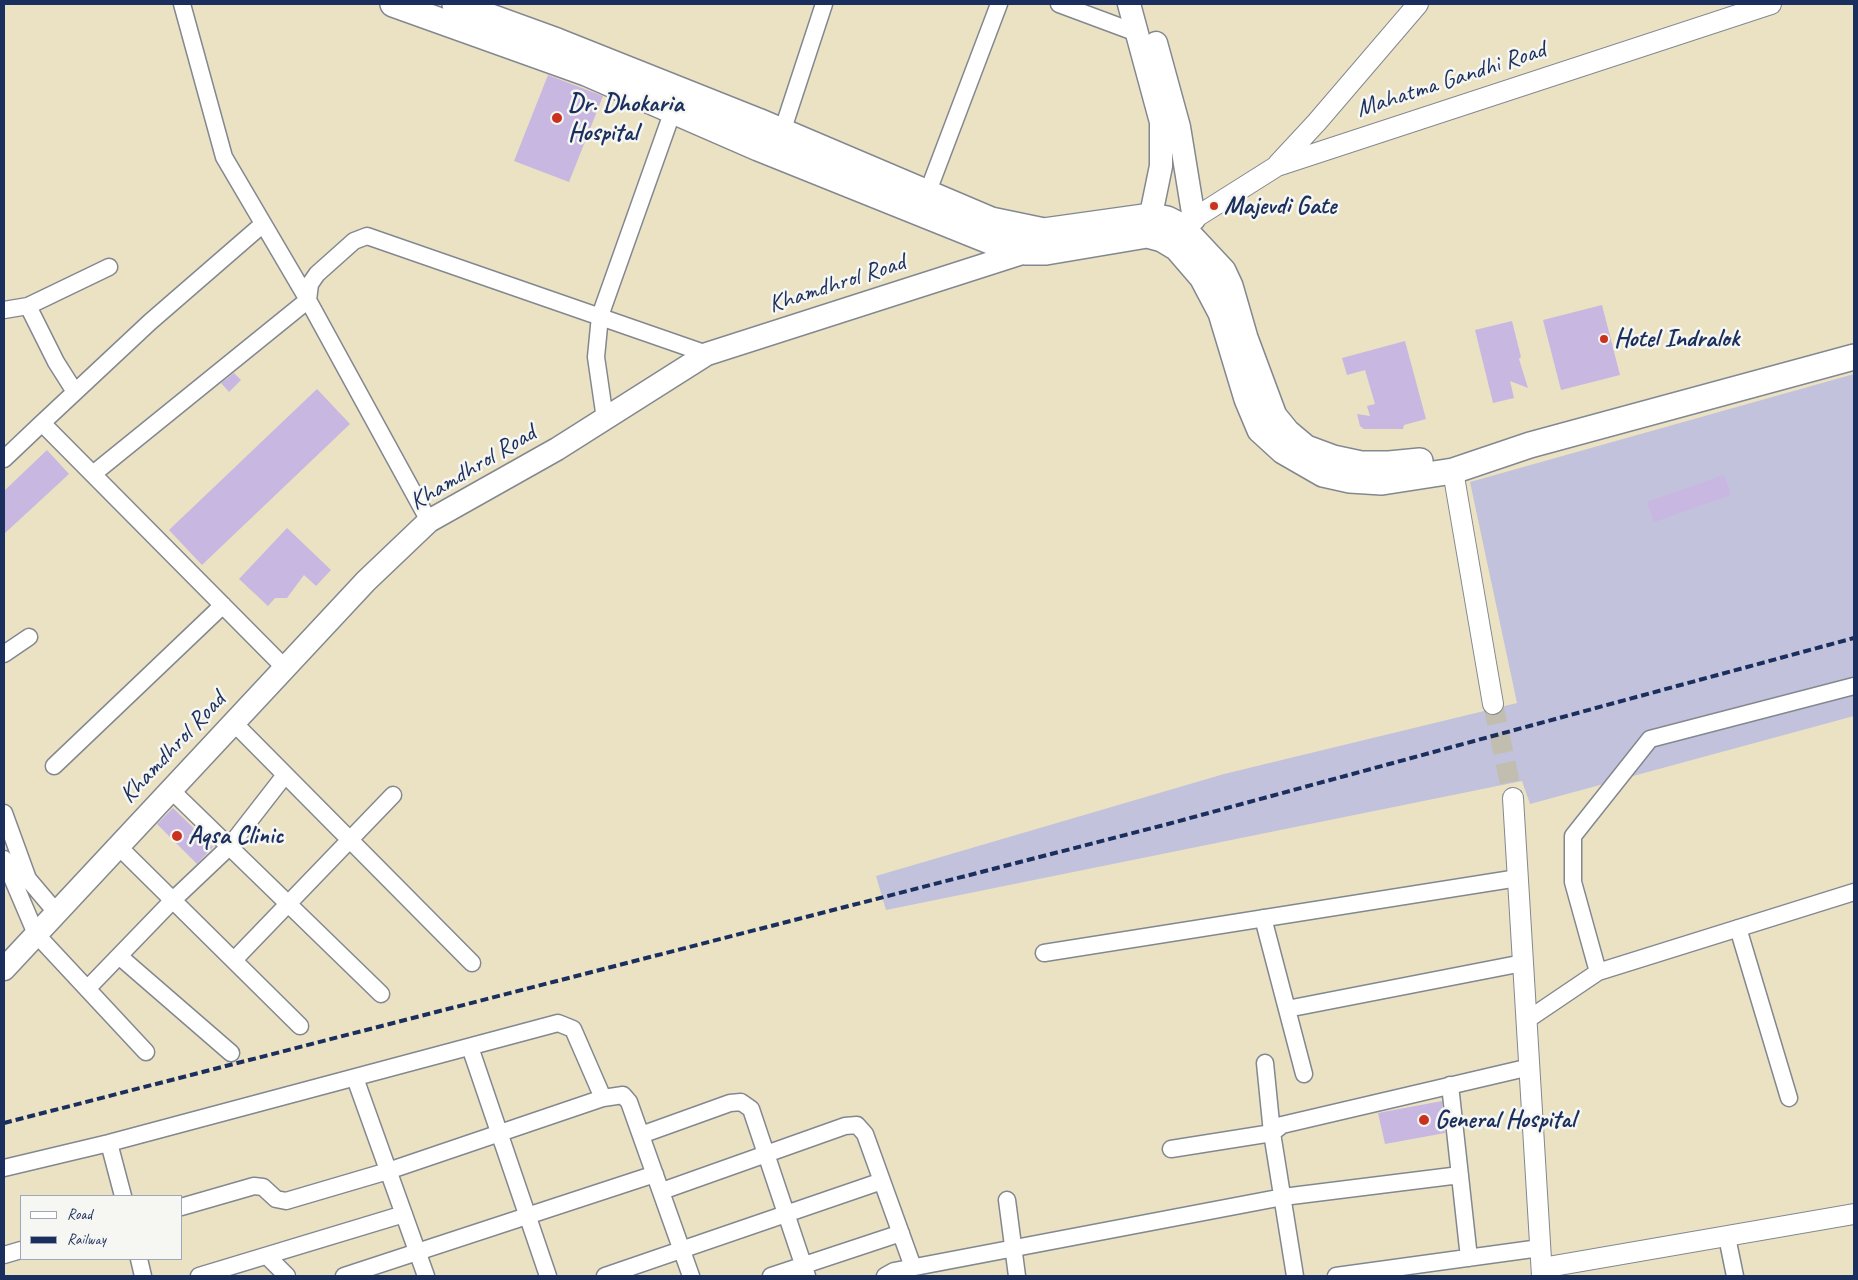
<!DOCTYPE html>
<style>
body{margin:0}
#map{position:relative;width:1858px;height:1280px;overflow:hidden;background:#ebe2c3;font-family:Caveat,sans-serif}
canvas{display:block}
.frame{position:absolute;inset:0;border:5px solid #1b2f5e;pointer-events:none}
.legend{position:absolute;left:20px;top:1195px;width:162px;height:65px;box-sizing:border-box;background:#f6f6f2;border:1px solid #9ea6b7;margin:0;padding:6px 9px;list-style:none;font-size:15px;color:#1b2f5e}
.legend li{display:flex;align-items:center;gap:10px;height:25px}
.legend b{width:25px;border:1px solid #9ea6b7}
</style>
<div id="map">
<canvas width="1858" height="1280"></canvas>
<div class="frame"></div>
<ul class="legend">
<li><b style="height:6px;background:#fff"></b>Road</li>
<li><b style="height:6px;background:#1b2f5e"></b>Railway</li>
</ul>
</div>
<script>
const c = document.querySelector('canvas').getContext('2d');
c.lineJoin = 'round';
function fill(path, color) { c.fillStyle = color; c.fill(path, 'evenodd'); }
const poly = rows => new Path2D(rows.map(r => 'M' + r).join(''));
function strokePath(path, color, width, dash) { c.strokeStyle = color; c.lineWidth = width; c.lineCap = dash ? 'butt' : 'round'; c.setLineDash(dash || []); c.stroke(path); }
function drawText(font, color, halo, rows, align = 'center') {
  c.font = font + ' Caveat,sans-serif'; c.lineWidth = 5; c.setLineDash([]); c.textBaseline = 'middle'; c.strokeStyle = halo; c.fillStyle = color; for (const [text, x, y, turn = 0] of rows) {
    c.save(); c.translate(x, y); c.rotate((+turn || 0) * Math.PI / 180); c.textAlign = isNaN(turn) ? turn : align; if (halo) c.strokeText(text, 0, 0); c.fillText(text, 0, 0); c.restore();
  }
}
fill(poly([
 [1854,374,1854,716,1530,804,1522,781,886,910,876,876,1224,774,1517,703,1470,482]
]), '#c2c2dc');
fill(poly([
 [548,75,603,96,569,182,514,161],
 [1602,305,1620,375,1561,390,1543,320],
 [1512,321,1521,357,1519,359,1528,388,1510,381,1514,398,1493,403,1475,330],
 [1405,341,1426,419,1404,425,1403,429,1364,429,1360,426,1357,414,1370,416,1367,406,1375,404,1365,370,1347,375,1342,358],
 [234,373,241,380,229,392,221,383],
 [317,389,350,424,202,565,169,530],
 [47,450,69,474,4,534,4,491],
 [1724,475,1731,495,1654,522,1647,502],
 [287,528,331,570,316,586,304,575,287,598,275,598,268,606,239,579],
 [173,808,213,847,197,864,157,824],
 [1442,1101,1445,1133,1385,1144,1378,1113]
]), '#c8b7e1');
strokePath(poly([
 [1493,704,1513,798]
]), '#c1beaf', 20, [20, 10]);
const minor = poly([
 [182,4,224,157,308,300,429,521],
 [1059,4,1137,33],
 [782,132,824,4],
 [927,194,999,4],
 [28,306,56,362,75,392],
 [4,310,28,306,109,267],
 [605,419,596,357,600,316,676,102],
 [42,423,150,322,263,224],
 [4,459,42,423,285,668],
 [93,474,308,300,310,284,317,274,354,241,367,236,707,354],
 [4,654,29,637],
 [234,723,472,963],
 [54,766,223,605],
 [172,791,381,994],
 [4,813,28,879,56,912],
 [118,846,300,1026],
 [4,859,36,934,146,1052],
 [1263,918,1304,1074],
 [1738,928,1789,1098],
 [1044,953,1518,878],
 [119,956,231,1053],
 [234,960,393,795],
 [1598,972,1854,892],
 [87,989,173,900,229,847,285,775],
 [1287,1009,1523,963],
 [1527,1020,1598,972,1573,882,1573,836,1650,739,1854,686],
 [470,1047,548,1276],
 [1265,1063,1272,1133,1295,1276],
 [355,1078,426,1276],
 [1450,1085,1469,1258],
 [641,1135,730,1103,741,1102,751,1109,807,1276],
 [109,1143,123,1196],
 [1171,1149,1272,1133,1282,1125,1530,1067],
 [4,1168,109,1143,558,1023,573,1029,603,1098],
 [662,1191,845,1126,857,1125,865,1134,913,1267],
 [1007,1200,1017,1276],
 [181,1207,254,1186,263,1187,276,1199,286,1201,388,1171,603,1098,623,1095,629,1102,691,1276],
 [1727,1237,1735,1276],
 [4,1255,21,1250],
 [267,1256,287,1276],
 [139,1259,143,1276],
 [199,1276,404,1214],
 [344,1276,655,1174],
 [605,1276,882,1181],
 [771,1276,901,1233],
 [885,1276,894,1271,1283,1197,1460,1175],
 [1336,1276,1540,1248]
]);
const tertiary = poly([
 [1278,164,1317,122,1418,4],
 [1182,226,1277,166,1771,4],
 [1453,471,1493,704],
 [1513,798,1542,1276],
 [1542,1268,1854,1214]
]);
const secondary = poly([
 [1129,4,1161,122,1161,166,1147,234],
 [1156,43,1179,127,1194,219],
 [4,969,366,581,429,521,557,449,707,354,1025,252,1031,247]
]);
const primary = poly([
 [393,4,586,73,758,148,1002,246,1025,252,1046,252,1147,235,1162,239,1177,248,1202,277,1221,313,1247,399,1260,430,1283,451,1323,474,1350,480,1382,482,1453,471,1530,445,1854,357],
 [455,4,557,41,758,121,991,220,1044,231,1151,216,1167,219,1181,226,1223,271,1230,286,1245,338,1274,416,1287,432,1306,448,1333,458,1361,464,1389,464,1420,461]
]);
strokePath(minor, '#838890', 19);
strokePath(tertiary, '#838890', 22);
strokePath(secondary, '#838890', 25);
strokePath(primary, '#838890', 28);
strokePath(minor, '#fff', 16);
strokePath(tertiary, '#fff', 20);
strokePath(secondary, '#fff', 22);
strokePath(primary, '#fff', 25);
strokePath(poly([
 [4,1123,1168,824,1854,638]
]), '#1b2f5e', 4, [8, 4]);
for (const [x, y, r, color] of [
 [557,118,6,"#c8321e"],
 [1214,206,5,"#c8321e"],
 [1604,339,5,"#c8321e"],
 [177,836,6,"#c8321e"],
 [1424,1120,6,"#c8321e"]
]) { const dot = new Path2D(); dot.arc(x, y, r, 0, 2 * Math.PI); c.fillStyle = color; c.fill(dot); strokePath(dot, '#f6f6f2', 2); }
drawText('25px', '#1b2f5e', '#f6f6f2', [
 ["Mahatma Gandhi Road",1451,80,-18],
 ["Khamdhrol Road",837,284,-18],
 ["Khamdhrol Road",473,468,-31],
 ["Khamdhrol Road",173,748,-47]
]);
drawText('bold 25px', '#1b2f5e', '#f6f6f2', [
 ["Dr. Dhokaria",568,104],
 ["Hospital",568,133],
 ["Majevdi Gate",1224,206],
 ["Hotel Indralok",1614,339],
 ["Aqsa Clinic",188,836],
 ["General Hospital",1435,1120]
], 'left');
</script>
